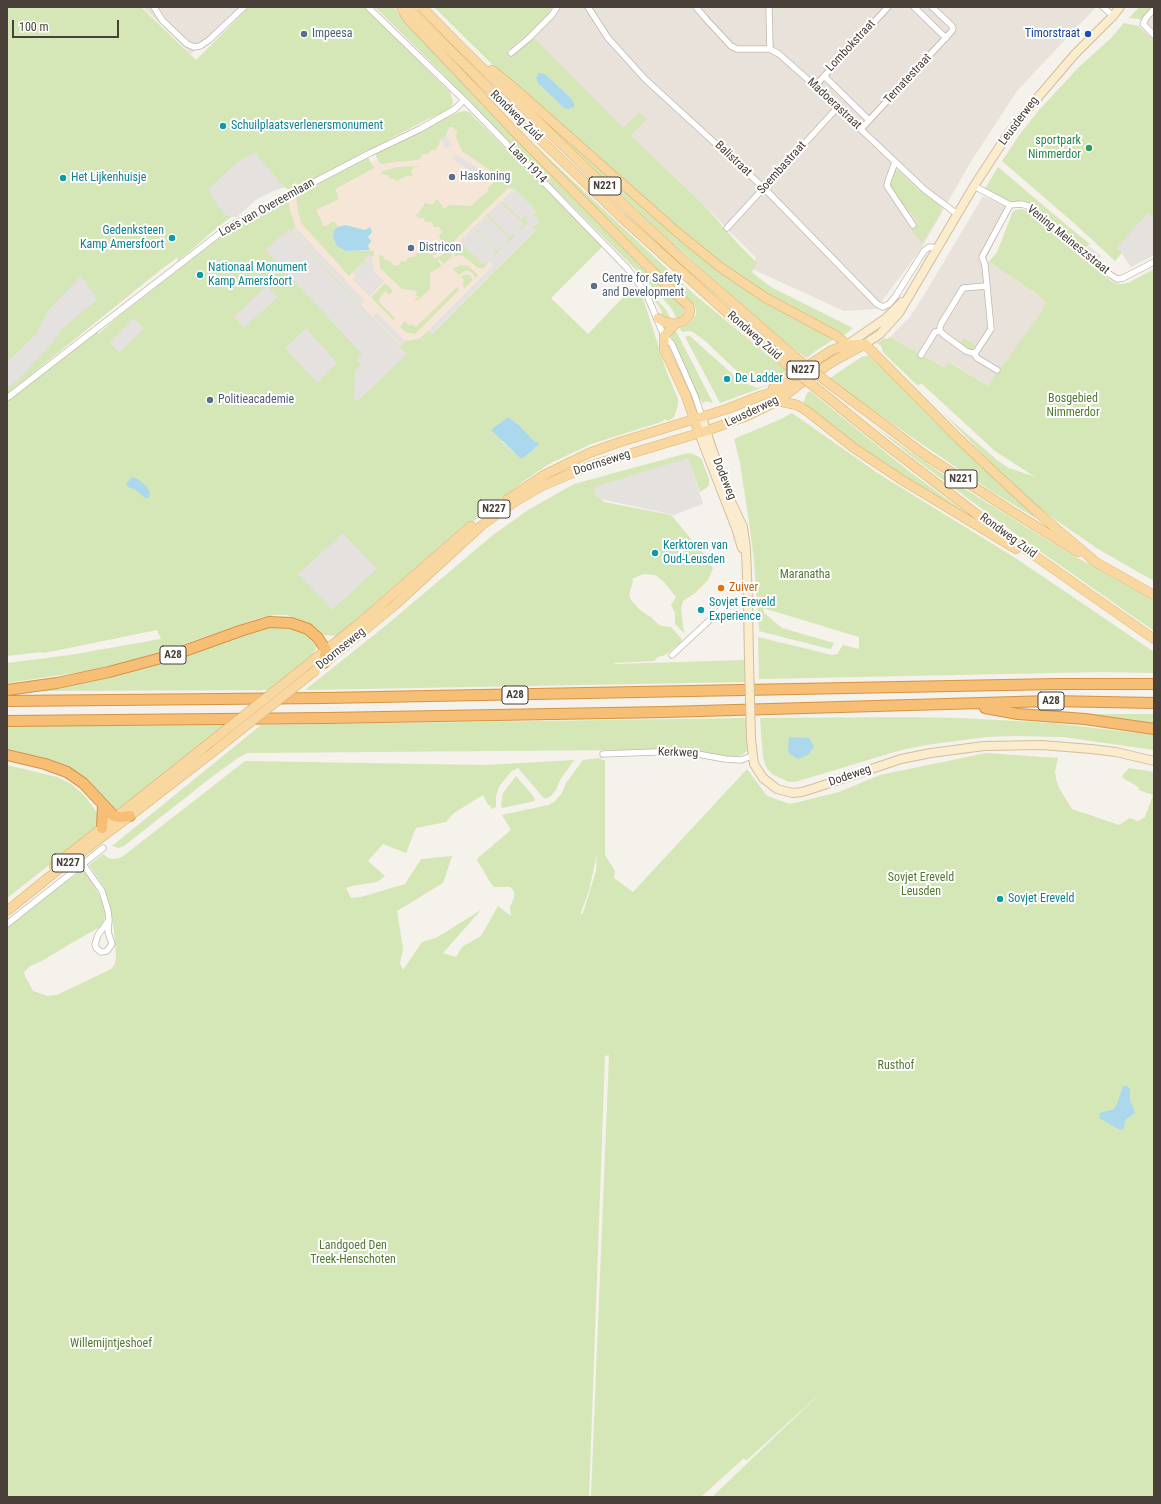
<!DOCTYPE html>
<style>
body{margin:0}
#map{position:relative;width:1161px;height:1504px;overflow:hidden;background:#f5f1eb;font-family:"Roboto Condensed",sans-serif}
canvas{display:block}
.frame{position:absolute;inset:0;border:8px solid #494139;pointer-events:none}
.scale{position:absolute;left:12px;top:20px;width:107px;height:18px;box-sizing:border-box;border:2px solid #494139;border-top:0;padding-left:5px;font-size:12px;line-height:14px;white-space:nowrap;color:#494139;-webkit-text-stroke:3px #fff;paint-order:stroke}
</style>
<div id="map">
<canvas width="1161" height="1504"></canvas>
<div class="frame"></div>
<div class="scale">100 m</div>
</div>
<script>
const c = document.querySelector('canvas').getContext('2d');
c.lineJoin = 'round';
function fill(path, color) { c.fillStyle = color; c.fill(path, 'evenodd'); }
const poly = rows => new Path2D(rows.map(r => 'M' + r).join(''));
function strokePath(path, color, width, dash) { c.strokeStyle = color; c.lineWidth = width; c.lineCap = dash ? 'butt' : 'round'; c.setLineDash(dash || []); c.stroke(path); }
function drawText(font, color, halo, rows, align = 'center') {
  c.font = font + ' "Roboto Condensed",sans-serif'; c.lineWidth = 4; c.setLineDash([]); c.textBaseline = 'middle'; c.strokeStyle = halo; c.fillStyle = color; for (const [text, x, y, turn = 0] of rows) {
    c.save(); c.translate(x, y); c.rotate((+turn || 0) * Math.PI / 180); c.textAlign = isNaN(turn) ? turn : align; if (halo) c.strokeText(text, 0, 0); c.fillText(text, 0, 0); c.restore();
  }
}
fill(poly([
 [143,7,240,7,191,54],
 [502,7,1096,7,1017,91,970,163,921,249,876,309,844,311,752,269,756,258,701,202,528,41],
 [1154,7,1154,32,1135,16],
 [983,196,1010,208,986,260,1036,293,1046,303,1028,332,1040,341,988,386,950,362,945,368,890,337,909,318,926,292]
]), '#e8e2da');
fill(poly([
 [453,124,546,219,408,354,327,270,272,208]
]), '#f5e6d8');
fill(poly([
 [7,7,141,7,196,60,249,7,364,7,450,92,453,101,452,106,447,111,428,119,295,189,287,189,285,187,263,194,219,226,177,262,178,257,163,268,7,394],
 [375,7,393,7,431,48,596,221,684,307,684,313,682,318,677,320,672,309,646,280,453,86,443,74],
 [434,7,552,7,549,12,529,33,507,51,510,57,534,38,623,128,639,112,645,118,645,121,632,134,632,137,703,204,740,246,757,263,752,272,754,274,771,287,853,328,844,335,833,330,768,296,708,254,503,75],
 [545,74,570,97,564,108,539,83,536,78],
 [1139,7,1154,7,1143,19,1129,18],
 [1124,23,1138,26,1154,40,1154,255,1131,267,1122,253,1115,261,1075,224,1002,161,1020,134,1039,110,1079,67,1111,38],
 [511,88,689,245,834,339,814,352,807,358,790,347,768,329,663,234,547,126],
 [465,111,469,112,603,246,551,298,588,334,633,287,641,292,666,370,678,399,678,405,674,417,668,421,666,419,661,422,591,444,549,464,528,478,487,510,338,636,324,635,305,622,296,618,286,615,275,615,262,617,158,653,125,662,88,671,7,683,7,663,70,655,161,639,157,630,44,653,43,652,7,656,7,397,98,328,98,334,124,312,217,240,269,205,272,208,284,200,288,201,289,204,290,211,296,228,292,231,356,300,400,346,405,341,419,339,428,331,432,334,536,230,532,227,533,215,536,211,514,189,508,188,449,246,432,256,435,259,452,249,452,256,444,264,439,259,437,260,442,266,430,273,430,289,418,300,414,300,418,297,416,295,417,291,402,289,380,268,379,255,383,256,385,260,390,261,393,265,398,266,401,261,406,262,409,257,414,257,417,253,422,253,425,249,431,255,433,253,429,249,433,245,438,245,441,241,439,236,442,232,439,227,434,227,432,222,425,222,424,218,418,218,416,214,419,213,425,203,426,202,427,204,433,204,436,200,438,200,444,209,450,205,471,206,477,200,487,192,489,187,498,178,494,173,462,151,456,137,457,132,454,128,452,127,449,127,446,136,441,139,436,150,431,150,428,154,422,154,420,159,410,161,395,162,381,164,376,157,376,153,445,118,459,112],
 [508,417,519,425,534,441,539,443,539,444,531,452,521,459,501,441],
 [512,124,694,294,789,373,785,376,759,382,753,382,738,372,705,341,693,332,690,331,682,332,680,328,688,325,696,315,696,309,691,301,653,269],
 [368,157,374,168,335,189,339,199,316,210,322,222,322,226,326,226,334,221,338,227,333,234,337,246,346,251,374,251,374,255,372,258,369,254,367,264,365,266,362,263,349,276,302,224,298,212,296,196,299,192],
 [420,166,419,167,414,167,411,171,413,177,408,175,396,181,395,179,390,179,388,175,382,174,381,172,398,167],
 [998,167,1070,228,1090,244,1084,249,1031,205,1021,202,1009,202,985,189],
 [895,171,899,171,917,189,940,205,941,212,922,243,914,234,911,228,918,223,911,212,906,212,890,184,891,178],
 [502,201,521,219,525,216,527,218,527,224,521,230,520,228,523,224,500,202],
 [1021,209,1027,211,1111,281,1115,283,1121,284,1128,283,1154,269,1154,581,1098,549,1040,509,1003,475,943,413,997,460,1009,468,1035,477,995,451,922,384,917,385,883,352,881,346,877,343,885,338,887,339,890,337,945,368,949,362,988,386,1037,318,1046,303,1037,294,989,262,997,252,1013,211],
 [488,214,510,237,514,234,516,235,507,244,506,242,509,238,486,215],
 [474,227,497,250,501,247,502,248,494,256,493,255,496,251,473,228],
 [460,241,483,264,488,260,489,261,484,268,478,268,463,256,459,255,454,257,455,247],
 [460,265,468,266,478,275,475,278,473,273,466,270,459,275,453,269],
 [467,274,471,276,472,280,465,288,463,286,464,280,461,277],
 [385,283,393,291,389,295,385,291,378,301,395,318,393,320,371,297],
 [457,287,459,290,415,334,405,332,400,326,405,321,410,326,412,324,416,327],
 [651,293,666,310,672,321,663,317,661,310,656,302,654,300],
 [676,331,713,403,705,401,704,404,696,395,671,337,673,333],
 [688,336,690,336,740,381,757,388,772,384,720,403,685,337],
 [964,338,975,345,972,351,960,344],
 [868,355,922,405,1037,519,991,491,913,438,841,388,830,378,863,356,865,357],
 [810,391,906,469,977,521,905,478,842,435,803,403,807,393],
 [792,413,879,474,1017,559,1154,652,1154,673,1102,672,759,679,758,637,832,655,837,654,843,645,859,649,859,637,763,608,764,613,782,628,834,643,831,649,826,648,759,631,754,561,750,529,740,463,734,439,781,419],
 [874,426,957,484,1021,524,1076,557,1154,600,1154,631,1017,535,911,456],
 [691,453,701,458,709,479,709,486,700,492,688,459,600,498,604,502,671,515,708,559,709,558,713,563,711,565,713,568,708,580,695,593,683,601,681,609,684,633,675,624,675,613,671,605,676,597,664,582,655,575,643,574,632,579,633,581,629,595,631,600,639,609,647,615,651,617,658,624,661,626,671,627,681,638,682,641,665,655,658,657,654,661,613,663,616,664,744,660,745,682,305,690,384,627,493,535,528,510,574,484,684,454],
 [272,624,294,627,306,635,312,641,316,646,316,649,313,654,269,690,29,691],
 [1069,714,1154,714,1154,724],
 [907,717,960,718,1053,723,1154,735,1154,750,1063,737,1014,736,986,737,926,745,901,750,795,782,789,782,772,774,766,767,763,757,760,718],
 [746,718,747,751,742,755,733,757,717,756,683,748,625,750,247,753,238,758,213,776,124,846,119,848,112,846,261,725],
 [226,725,115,813,91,786,7,753,7,726],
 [986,753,1058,758,1055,772,1056,779,1059,788,1072,809,1119,825,1130,818,1137,821,1142,819,1145,817,1153,795,1139,790,1138,787,1123,778,1122,776,1129,768,1154,772,1154,1497,712,1497,825,1389,747,1460,745,1460,744,1458,701,1497,591,1497,609,1055,605,1056,589,1497,7,1497,7,925,18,916,84,869,103,902,106,910,104,921,100,927,93,931,68,945,42,961,30,966,24,972,25,976,33,991,48,996,57,995,111,969,115,964,116,956,114,931,110,908,104,887,89,865,103,854,108,858,113,859,122,857,245,761,485,765,574,760,560,780,556,790,551,796,545,799,541,795,518,768,512,771,500,785,496,796,496,807,492,809,490,805,488,805,483,795,454,813,446,822,416,828,406,853,383,844,368,861,385,876,377,882,352,886,346,888,351,898,361,897,405,884,421,859,452,856,443,883,397,911,403,949,400,963,403,970,422,942,436,938,481,910,443,953,456,957,462,947,481,936,498,906,511,916,510,907,514,898,514,891,510,887,494,887,492,885,477,860,479,857,511,830,502,815,548,805,554,802,562,793,566,783,583,760,601,758,601,760,605,760,605,855,615,871,614,878,633,892,747,769,767,796,790,804,839,792,880,775],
 [597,854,596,871,593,881,583,913,580,915,589,890],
 [7,765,57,777,71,784,84,795,104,822,7,898],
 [516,776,534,797,535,801,502,808,501,806,503,793]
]), '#d5e6b7');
fill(poly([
 [446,136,452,145,446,149,441,139],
 [255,153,284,186,257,199,237,217,226,216,218,206,208,189,237,162],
 [455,154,491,177,488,182,452,159],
 [514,189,536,212,533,215,541,223,532,227,536,230,432,335,428,331,493,266,488,260,483,264,460,241,473,228,496,252,493,255,494,256,502,248,501,247,497,251,474,227,486,215,509,238,506,242,507,243,516,235,514,234,510,237,488,214,500,202,523,225,520,228,521,230,527,224,527,219,525,216,521,220,502,201],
 [1148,213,1152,216,1154,216,1154,254,1131,267,1121,252,1116,248],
 [296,228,365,301,361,305,293,231],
 [289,229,347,292,407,354,358,401,354,400,355,371,361,365,356,360,362,354,265,250],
 [1089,246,1101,256,1097,260,1085,250],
 [369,254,372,258,374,272,384,281,369,296,353,279,356,276,353,272,362,263,364,266,366,264,363,260],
 [81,276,98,299,62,329,54,341,18,380,7,388,7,362,36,334,48,310],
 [267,286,278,297,244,328,234,317],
 [377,313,405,341,401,345,373,317],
 [134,318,144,329,119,353,109,342],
 [306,328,337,363,317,383,285,348],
 [688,458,703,504,674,515,596,498,594,487],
 [343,533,377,569,332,610,298,574]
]), '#e4e1df');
fill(poly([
 [539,73,545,74,570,97,574,104,574,107,568,109,564,108,538,83,536,78],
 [345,225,365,230,370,227,372,232,368,237,371,241,368,246,370,250,346,251,337,246,333,237,334,231,338,227],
 [508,417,519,425,534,441,539,443,539,444,531,452,521,459,491,430],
 [132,477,139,480,147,487,150,492,149,498,145,498,136,490,128,487,126,483],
 [789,737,809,738,814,747,808,755,798,759,791,755,788,751],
 [1123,1086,1127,1086,1130,1089,1130,1100,1133,1107,1135,1113,1126,1119,1123,1130,1118,1129,1099,1118,1100,1113,1114,1109,1117,1104]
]), '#acd8ed');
const street = poly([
 [154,7,162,20,187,44,194,47,200,46,209,40,244,7],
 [368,7,464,100,627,268,646,293,664,336,672,344,695,396,702,417],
 [588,7,608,38,645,79,764,188,877,304,883,307,889,304,895,297,924,251,929,247,938,248],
 [696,7,706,19,731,46,737,49,770,49],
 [769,7,770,49],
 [914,7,946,38],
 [1103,7,1113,16],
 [1154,9,1146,18,1143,24,1154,35],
 [770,49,779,54,815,86,925,190,957,214],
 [511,53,528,39,552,15,557,7],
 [824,76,869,120],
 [815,86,888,7],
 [861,129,952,31,953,28,951,25,932,7],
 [895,162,888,181,887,186,913,225],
 [974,186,1010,205,1021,204,1028,206,1108,273,1117,279,1123,278,1154,262],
 [727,228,838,107],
 [986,286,963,288,941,324,940,328,940,331,944,335,966,351,972,353,976,352,991,329,985,265,982,257,1010,205],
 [974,353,977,358,997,370],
 [921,355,935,332,940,331],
 [7,398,228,227,370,153,420,129,455,109,464,100],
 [672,655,726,605,748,602],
 [603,754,681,751,725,759,741,760,752,756],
 [83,864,102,891,108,911,109,920,98,935,95,944,96,948,101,952,107,951,112,944,108,932,109,920],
 [7,924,103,848]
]);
const secondary = poly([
 [865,344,880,334,899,313,974,186,1006,137,1022,116,1075,54,1113,16,1120,7],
 [847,345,886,318,902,302],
 [702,417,710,443,729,497,743,527,746,549,748,602,749,661],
 [699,433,736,528,742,548],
 [751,739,754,764,763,778,777,789,793,793,802,792,815,788,901,759,931,753,984,746,1042,745,1091,749,1116,752,1154,761]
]);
const primary = poly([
 [401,7,408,19,513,130,671,290,689,306,690,311,689,315,684,321,675,324,664,336,664,349,686,396,699,433],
 [407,7,522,122,621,217,724,310,786,364],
 [422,7,461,47,621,202,680,257,795,357],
 [492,70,513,87,677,232,720,267,766,298,837,336,847,345],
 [658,318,664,322,675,324],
 [831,385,925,455,1008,509,1078,552],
 [773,388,832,350,847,345,865,344,959,439,998,476,1037,512,1098,564],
 [821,392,884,443,979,516,1048,565,1154,639],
 [778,401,797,405,807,411,854,448,902,480,1016,549],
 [507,500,544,475,589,453,620,442,727,409,760,396,795,385],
 [1092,560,1154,595],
 [322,665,395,605,482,525,516,501,542,486,589,466,706,431,747,416,778,401,801,383,832,362,865,344],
 [301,670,361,622,471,526],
 [54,866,203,748],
 [7,911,54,873,130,816,218,748]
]);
const highway = poly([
 [7,690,57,683,109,672,176,654,240,631,269,622,291,623,308,629,318,638,326,650,324,663],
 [7,701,325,698,1057,684,1154,684],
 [985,708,1018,714,1085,719,1154,729],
 [7,721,327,718,665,712,1051,701,1154,703],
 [7,755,45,764,67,772,83,783,114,816,122,817,130,816],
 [102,828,103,805]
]);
strokePath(street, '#c0b8ae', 7);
strokePath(secondary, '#d1bf9d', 10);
strokePath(primary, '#deb370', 10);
strokePath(highway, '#d59345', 12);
strokePath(street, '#fff', 5.5);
strokePath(secondary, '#fcecce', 8);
strokePath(primary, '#f9d7a0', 9);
strokePath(highway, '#f6bf75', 10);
const secondaryBridge = poly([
 [749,661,751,739]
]);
const primaryBridge = poly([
 [795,357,831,385],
 [786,364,821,392],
 [203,748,301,670],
 [218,748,316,670]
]);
strokePath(secondaryBridge, '#d1bf9d', 10, []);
strokePath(primaryBridge, '#deb370', 10, []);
strokePath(secondaryBridge, '#fcecce', 8);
strokePath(primaryBridge, '#f9d7a0', 9);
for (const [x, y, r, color] of [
 [304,34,4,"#5c6f8a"],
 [1088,34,4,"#1a4fb4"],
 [223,126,4,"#0f9aa8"],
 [1089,148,4,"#2e9e5b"],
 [452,177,4,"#5c6f8a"],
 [63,178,4,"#0f9aa8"],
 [172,238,4,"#0f9aa8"],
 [411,248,4,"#5c6f8a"],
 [200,275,4,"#0f9aa8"],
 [594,286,4,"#5c6f8a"],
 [727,379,4,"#0f9aa8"],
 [210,400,4,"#5c6f8a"],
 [655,553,4,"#0f9aa8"],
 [721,588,4,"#e8710a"],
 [701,610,4,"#0f9aa8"],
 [1000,899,4,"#0f9aa8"]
]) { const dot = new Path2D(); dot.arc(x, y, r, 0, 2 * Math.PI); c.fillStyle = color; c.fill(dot); strokePath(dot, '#fff', 1.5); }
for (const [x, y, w] of [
 [605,186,32],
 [803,370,32],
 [961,479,32],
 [494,509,32],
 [173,655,26],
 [515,695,26],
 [1051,701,26],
 [68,863,32]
]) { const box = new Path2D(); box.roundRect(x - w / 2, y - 9, w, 18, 3); c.fillStyle = '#fff'; c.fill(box); strokePath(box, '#494139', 1); }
drawText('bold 11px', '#494139', null, [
 ["N221",605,186],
 ["N227",803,370],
 ["N221",961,479],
 ["N227",494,509],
 ["A28",173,655],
 ["A28",515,695],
 ["A28",1051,701],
 ["N227",68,863]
]);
drawText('12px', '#4e5e75', '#fff', [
 ["Impeesa",312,34],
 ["Haskoning",460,177],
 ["Districon",419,248],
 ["Centre for Safety",602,279],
 ["and Development",602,293],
 ["Politieacademie",218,400]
], 'left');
drawText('12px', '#164399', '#fff', [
 ["Timorstraat",1080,34]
], 'right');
drawText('12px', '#494139', '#fff', [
 ["Lombokstraat",851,46,-47],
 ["Ternatestraat",908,79,-47],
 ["Madoerastraat",834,104,43],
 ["Rondweg Zuid",516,116,44],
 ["Leusderweg",1019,121,-53],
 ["Balistraat",733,159,43],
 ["Laan 1914",527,164,46],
 ["Soembastraat",782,168,-48],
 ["Loes van Overeemlaan",267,208,-29],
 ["Vening Meineszstraat",1068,240,39],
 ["Rondweg Zuid",754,336,41],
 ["Leusderweg",752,412,-25],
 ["Doornseweg",602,463,-18],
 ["Dodeweg",724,479,68],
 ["Rondweg Zuid",1008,536,36],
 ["Doornseweg",341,649,-39],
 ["Kerkweg",678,753,2],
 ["Dodeweg",850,776,-19]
]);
drawText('12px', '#0d838f', '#fff', [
 ["Schuilplaatsverlenersmonument",231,126],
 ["Het Lijkenhuisje",71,178],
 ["Gedenksteen",164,231,"right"],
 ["Kamp Amersfoort",164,245,"right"],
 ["Nationaal Monument",208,268],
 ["Kamp Amersfoort",208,282],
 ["De Ladder",735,379],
 ["Kerktoren van",663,546],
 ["Oud-Leusden",663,560],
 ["Sovjet Ereveld",709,603],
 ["Experience",709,617],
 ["Sovjet Ereveld",1008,899]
], 'left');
drawText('12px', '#27864d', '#fff', [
 ["sportpark",1081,141],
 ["Nimmerdor",1081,155]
], 'right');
drawText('12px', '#51782f', '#fff', [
 ["Bosgebied",1073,399],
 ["Nimmerdor",1073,413],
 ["Maranatha",805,575],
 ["Sovjet Ereveld",921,878],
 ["Leusden",921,892],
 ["Rusthof",896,1066],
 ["Landgoed Den",353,1246],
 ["Treek-Henschoten",353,1260],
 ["Willemijntjeshoef",111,1344]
]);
drawText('12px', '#c56008', '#fff', [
 ["Zuiver",729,588]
], 'left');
</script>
